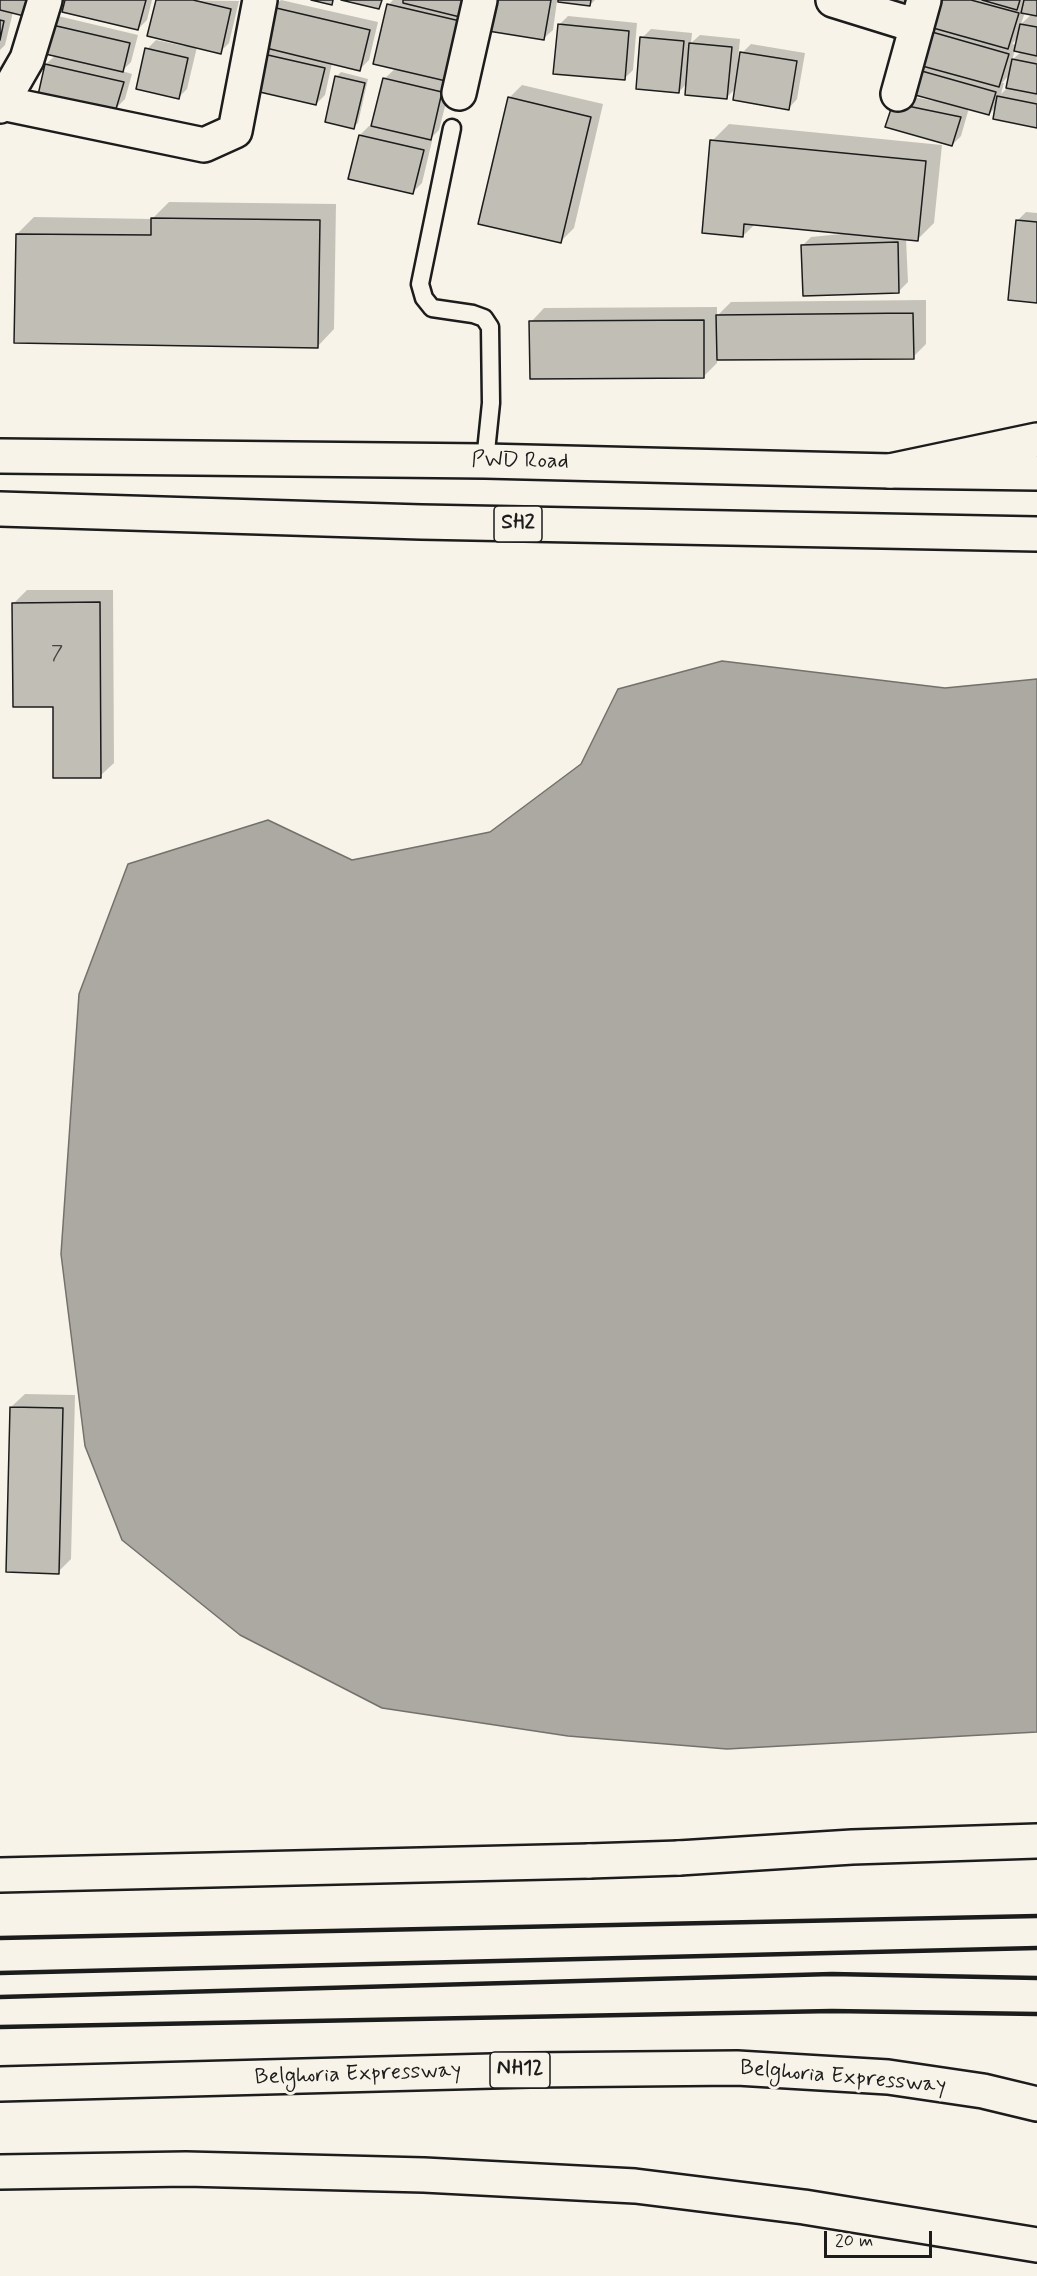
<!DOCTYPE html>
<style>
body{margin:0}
#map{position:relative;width:1037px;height:2276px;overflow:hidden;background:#f7f3e8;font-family:Mynerve,sans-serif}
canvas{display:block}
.scale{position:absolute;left:824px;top:2231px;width:108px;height:27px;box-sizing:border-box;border:3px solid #1c1c1c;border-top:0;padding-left:8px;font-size:18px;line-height:21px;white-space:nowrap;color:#1c1c1c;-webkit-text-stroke:4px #f7f3e8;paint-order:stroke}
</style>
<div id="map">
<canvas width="1037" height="2276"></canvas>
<div class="scale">20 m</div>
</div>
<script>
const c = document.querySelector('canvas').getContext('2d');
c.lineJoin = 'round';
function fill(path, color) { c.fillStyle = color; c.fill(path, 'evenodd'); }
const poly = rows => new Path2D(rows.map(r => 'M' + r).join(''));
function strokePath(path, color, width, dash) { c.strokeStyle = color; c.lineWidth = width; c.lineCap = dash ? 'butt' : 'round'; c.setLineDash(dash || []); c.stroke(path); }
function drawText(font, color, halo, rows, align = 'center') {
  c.font = font + ' Mynerve,sans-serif'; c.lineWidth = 6; c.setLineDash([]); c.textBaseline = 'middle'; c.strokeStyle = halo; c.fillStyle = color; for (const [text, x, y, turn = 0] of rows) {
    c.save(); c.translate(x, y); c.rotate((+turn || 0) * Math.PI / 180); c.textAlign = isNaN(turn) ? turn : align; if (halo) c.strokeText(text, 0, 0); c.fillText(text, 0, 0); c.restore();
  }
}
const water = poly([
 [722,661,945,688,1037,679,1037,1732,727,1749,568,1736,382,1708,240,1635,122,1540,85,1446,61,1254,79,994,128,864,268,820,352,860,490,832,581,764,618,689,722,661]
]);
fill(water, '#aca9a2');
strokePath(water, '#72716c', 1.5);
fill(poly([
 [0,0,33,0,23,14,13,12,5,45,0,50],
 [67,0,152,0,147,20,138,29],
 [157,0,239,1,229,43,220,52,197,47,187,89,178,98,147,49,156,40,184,46,184,44],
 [281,0,378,22,369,60,360,69,332,63,325,95,316,104,253,89,273,7],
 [393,0,474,0,455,70,443,82,451,83,439,130,429,140,432,141,422,183,413,192,360,135,369,126,373,127,384,79,396,68,388,5],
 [495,0,595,0,590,5,557,1,553,30,544,38],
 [881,0,907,0,901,5],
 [935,0,1037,0,1037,126,997,106,989,114,969,108,961,136,952,145,887,126,904,95,934,101,934,98,906,90],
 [1025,12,1032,14,1021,24],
 [1018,37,1017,45,1012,44],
 [1015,50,1022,51,1012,60],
 [1010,74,1007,88,1001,94,1004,83,1002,83],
 [58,16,138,35,131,62,122,71,132,74,125,99,116,108,46,64,56,55,49,25],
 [568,16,637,23,633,70,624,79,559,25],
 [651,29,692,33,691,43,700,35,740,39,738,60,741,60,742,53,751,44,805,53,797,99,789,108,736,88,727,97,687,83,679,92,642,38],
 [341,72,368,79,358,123,353,127,337,76],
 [522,85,603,104,574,228,561,241,509,98],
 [729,124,942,145,934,223,917,240,906,239,908,282,899,291,802,246,811,237,851,233,755,224,743,236,712,141],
 [169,202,336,204,334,329,318,346,17,234,34,217,152,219],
 [1026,212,1037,213,1037,301,1017,221],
 [926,300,926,344,913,357,717,359,717,363,704,376,531,322,544,308,717,307,717,316,731,302],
 [27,590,113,590,114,763,100,776,54,706,14,603],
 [25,1394,75,1395,71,1559,58,1572,11,1407]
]), '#0003');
const building = poly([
 [0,0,26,0,24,16,0,10,0,0],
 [65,0,146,0,138,30,62,12,65,0],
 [156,0,193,0,231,9,221,54,147,36,156,0],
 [311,0,333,0,332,5,311,0],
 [341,0,382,0,379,9,341,0],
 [403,0,469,0,464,18,403,3,403,0],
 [493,0,551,0,544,40,488,31,493,0],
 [558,0,591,0,590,6,558,2,558,0],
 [934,0,971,0,1019,13,1008,49,926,26,934,0],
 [982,0,1020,0,1017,10,982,0],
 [1024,0,1037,0,1037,16,1021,13,1024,0],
 [387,4,460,21,446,81,373,64,387,4],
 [272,7,370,30,360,71,262,47,272,7],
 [0,20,4,21,0,40,0,20],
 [48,24,130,43,123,72,41,53,48,24],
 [558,24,629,31,625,80,553,74,558,24],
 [1020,24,1037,27,1037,56,1014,51,1020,24],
 [925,30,1009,54,999,87,915,64,925,30],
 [640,37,684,41,679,93,636,89,640,37],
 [689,43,732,47,727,99,685,95,689,43],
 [145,48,188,58,179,99,136,89,145,48],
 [740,52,797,61,789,110,733,100,740,52],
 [259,53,325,68,316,105,251,90,259,53],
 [1012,59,1037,64,1037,94,1006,88,1012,59],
 [45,64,124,82,116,109,38,95,45,64],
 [911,68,996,92,989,115,904,92,911,68],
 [335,76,365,83,354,129,325,122,335,76],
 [383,78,442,92,431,140,371,126,383,78],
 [997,96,1037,104,1037,128,993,119,997,96],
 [508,97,591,117,561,243,478,224,508,97],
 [893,103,961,117,952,146,885,127,893,103],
 [359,135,424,150,413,194,348,179,359,135],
 [710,140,926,161,918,241,744,224,743,237,702,233,710,140],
 [151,218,320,220,318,348,14,343,16,234,151,235,151,218],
 [1016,220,1037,222,1037,303,1008,300,1016,220],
 [898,242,899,293,803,296,801,245,898,242],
 [913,313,914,359,717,360,716,315,913,313],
 [704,320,704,378,530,379,529,321,704,320],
 [100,602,101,778,53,778,53,707,13,707,12,603,100,602],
 [10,1407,63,1408,59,1574,6,1572,10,1407]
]);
fill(building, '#c0beb5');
strokePath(building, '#1c1c1c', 1.5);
const service = poly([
 [452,128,420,284,424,298,432,308,473,314,484,318,490,327,491,403,485,461]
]);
const minor = poly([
 [833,0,917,26],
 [459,93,480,0],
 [898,94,924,0],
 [2,103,204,145,235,131,260,0],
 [0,106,27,59,45,0],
 [0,2172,186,2169,424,2175,635,2186,804,2207,1037,2245]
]);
const primary = poly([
 [0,456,485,461,890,471,1037,440],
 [0,509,421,522,1037,534]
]);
const trunk = poly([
 [589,1861,679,1858]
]);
const motorway = poly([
 [890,471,1037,473],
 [679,1858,852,1847,1037,1841],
 [0,1875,589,1861],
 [0,2084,530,2070,737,2068,888,2077,983,2091,1037,2104]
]);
strokePath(service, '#1c1c1c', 21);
strokePath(minor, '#1c1c1c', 38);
strokePath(primary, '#1c1c1c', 38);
strokePath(trunk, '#1c1c1c', 38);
strokePath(motorway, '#1c1c1c', 38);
strokePath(service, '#f7f3e8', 16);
strokePath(minor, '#f7f3e8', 33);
strokePath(primary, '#f7f3e8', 33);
strokePath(trunk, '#f7f3e8', 33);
strokePath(motorway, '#f7f3e8', 33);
strokePath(poly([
 [0,1938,1037,1916],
 [0,1973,1037,1948],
 [0,1997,832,1974,1037,1978],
 [0,2027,832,2011,1037,2014]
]), '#1c1c1c', 4.5);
drawText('20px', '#454442', null, [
 ["7",57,655]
]);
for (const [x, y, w] of [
 [518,524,48],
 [520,2070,60]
]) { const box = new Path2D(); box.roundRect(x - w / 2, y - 18, w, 36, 4.5); c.fillStyle = '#f7f3e8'; c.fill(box); strokePath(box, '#1c1c1c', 1.5); }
drawText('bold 21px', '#1c1c1c', null, [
 ["SH2",518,524],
 ["NH12",520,2070]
]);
drawText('22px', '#1c1c1c', '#f7f3e8', [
 ["PWD Road",520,462,1],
 ["Belghoria Expressway",358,2075,-2],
 ["Belghoria Expressway",843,2078,5]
]);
</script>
